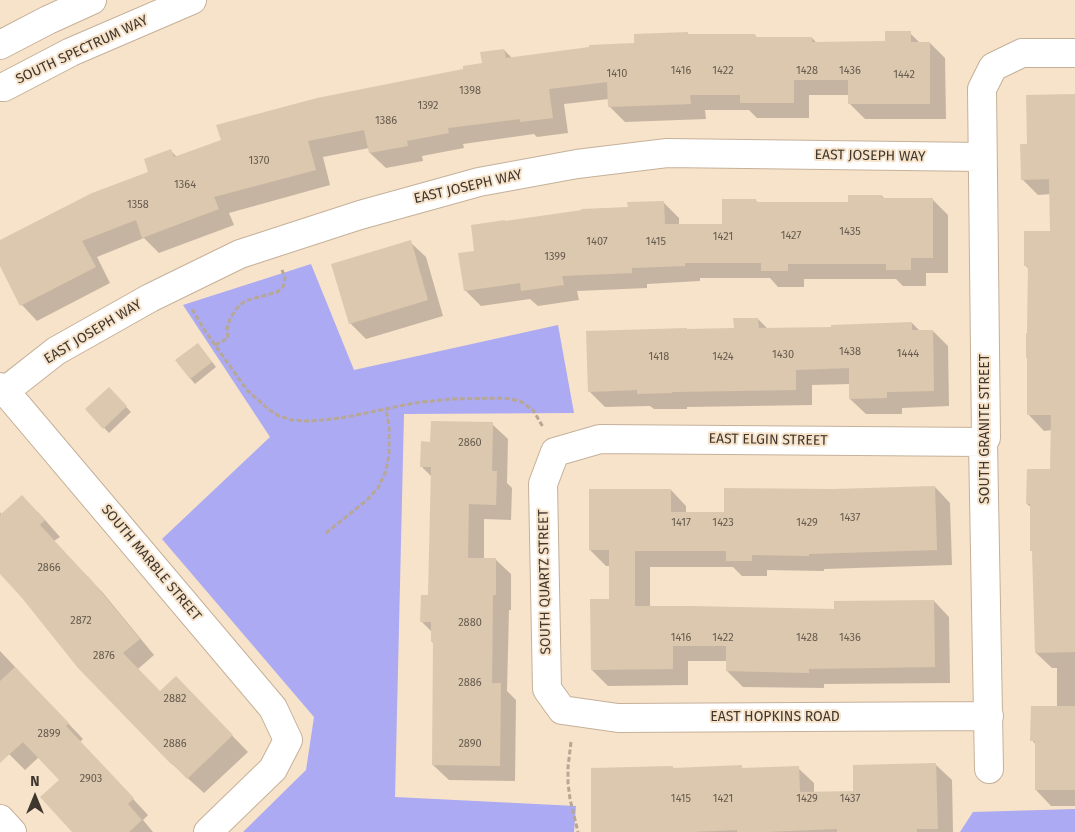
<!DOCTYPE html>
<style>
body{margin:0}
#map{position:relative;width:1075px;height:832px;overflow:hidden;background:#f7e2ca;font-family:"Fira Sans",sans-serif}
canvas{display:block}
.north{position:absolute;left:10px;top:772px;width:50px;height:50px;-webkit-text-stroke:4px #f7e2ca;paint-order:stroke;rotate:0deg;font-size:14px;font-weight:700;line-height:20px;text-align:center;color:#3f372d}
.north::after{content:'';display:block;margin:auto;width:18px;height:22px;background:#3f372d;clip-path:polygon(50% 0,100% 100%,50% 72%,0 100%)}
</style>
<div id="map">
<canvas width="1075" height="832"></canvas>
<div class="north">N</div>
</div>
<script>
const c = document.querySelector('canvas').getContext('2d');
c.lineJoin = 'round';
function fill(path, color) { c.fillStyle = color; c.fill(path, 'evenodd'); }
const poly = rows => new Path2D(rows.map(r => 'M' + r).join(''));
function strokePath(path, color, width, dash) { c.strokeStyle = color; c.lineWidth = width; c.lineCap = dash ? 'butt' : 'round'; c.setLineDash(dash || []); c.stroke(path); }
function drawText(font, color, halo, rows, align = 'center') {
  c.font = font + ' "Fira Sans",sans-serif'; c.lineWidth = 4; c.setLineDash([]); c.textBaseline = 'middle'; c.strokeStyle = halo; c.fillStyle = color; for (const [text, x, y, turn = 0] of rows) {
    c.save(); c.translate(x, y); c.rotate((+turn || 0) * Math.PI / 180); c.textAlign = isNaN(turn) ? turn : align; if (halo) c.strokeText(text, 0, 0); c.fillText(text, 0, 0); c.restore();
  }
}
fill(poly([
 [311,264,354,370,558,325,574,413,404,414,395,797,576,806,574,832,243,832,306,770,314,717,162,539,270,437,183,305],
 [1075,809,1075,832,960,832,973,812]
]), '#abaaf2');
fill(poly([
 [910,33,920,43,930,43,945,58,946,119,865,119,849,103,849,95,809,95,809,118,757,118,749,110,705,110,706,119,625,122,609,106,609,99,564,104,568,133,537,137,534,134,463,144,464,148,422,156,423,161,386,168,370,153,369,148,323,157,330,185,229,213,234,225,159,253,144,238,97,257,110,283,37,321,22,305,0,263,0,241,150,173,171,151,177,157,483,64,504,50,512,58,635,44,689,35,755,35,757,38,812,38,817,43,886,42],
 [1075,95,1075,806,1051,806,1036,790,1036,745,1032,740,1057,707,1057,668,1052,668,1036,653,1034,553,1031,550,1032,508,1027,504,1051,470,1052,430,1044,431,1029,415,1029,269,1025,265,1051,233,1051,194,1038,195,1022,179,1028,145],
 [882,196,885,199,932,199,948,215,948,273,926,273,926,286,903,286,896,279,804,279,804,287,778,287,770,278,700,278,700,281,647,284,647,288,577,291,579,300,538,306,530,299,481,306,465,290,475,252,506,222,629,208,663,202,679,218,679,225,724,225,755,200,759,203,849,203],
 [410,242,426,257,443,316,366,339,350,323],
 [758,319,768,329,833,328,912,323,920,331,933,331,948,346,949,406,902,408,902,414,866,414,850,399,850,384,812,385,812,405,687,407,687,409,654,409,650,406,605,407,589,391,688,330,735,329],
 [202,349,216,367,195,384,190,378],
 [109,389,131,412,109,433,86,409],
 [492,424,508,439,507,483,512,488,511,520,484,519,484,559,495,559,511,574,511,610,509,610,507,691,516,700,515,781,449,780,433,765,435,645,432,642,432,632,422,622,429,596,432,477,422,467,431,443],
 [935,487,950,503,952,565,824,569,824,571,767,570,767,576,742,576,733,567,650,567,650,607,835,610,934,601,949,617,950,683,824,684,824,688,743,687,727,671,727,661,688,661,688,685,608,686,592,670,611,600,611,566,606,566,590,550,671,490,686,506,686,514,726,514,833,490],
 [0,512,2,515,38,512,60,537,54,541,103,593,154,655,138,669,160,693,191,693,248,752,204,793,171,763,0,572],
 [0,651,83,739,80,742,148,815,143,820,153,832,74,832,61,780,39,757,25,770,0,745],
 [936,765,952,780,953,832,593,832,673,768,674,769,741,767,744,769,798,768,814,783,814,793,855,792]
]), '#0003');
fill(poly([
 [885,31,911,31,911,42,930,42,930,104,848,104,848,80,794,80,794,103,740,103,740,95,690,95,691,104,608,107,607,82,549,89,553,118,520,122,520,119,448,128,449,133,407,141,408,146,369,153,364,130,308,141,316,170,214,197,219,209,142,238,136,220,82,241,96,267,20,306,0,266,0,240,92,193,148,172,144,159,171,149,174,157,221,140,216,125,317,98,463,69,463,66,482,63,480,52,504,49,506,58,589,47,589,45,634,43,634,34,688,32,688,34,755,34,755,37,812,37,812,42,885,41],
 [1075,94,1075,652,1035,653,1032,551,1030,551,1030,504,1026,504,1027,469,1050,469,1051,415,1027,415,1027,358,1026,358,1026,333,1027,333,1028,266,1024,266,1024,231,1050,231,1049,179,1021,180,1020,144,1027,144,1026,95],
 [848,195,882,195,882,198,933,198,933,258,911,258,911,270,886,270,886,264,788,264,788,271,761,271,761,263,685,263,685,266,632,268,632,273,562,276,564,285,521,291,520,283,464,291,458,253,474,251,471,225,505,220,505,221,582,210,581,209,628,207,627,202,664,201,665,224,722,224,722,199,756,199,756,202,848,202],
 [411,240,428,300,349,324,331,264],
 [733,318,758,318,759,328,831,327,831,325,912,322,912,330,933,330,934,391,887,392,887,398,849,399,849,368,796,370,796,390,672,392,672,393,637,394,637,390,588,392,586,331,687,328,687,329,734,328],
 [198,343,212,362,190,379,175,360],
 [109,387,127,406,103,429,85,409],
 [431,421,493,422,492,471,497,471,496,505,469,504,468,558,496,558,496,595,493,595,492,683,501,683,500,766,432,765,433,642,431,642,431,622,420,622,421,595,428,595,431,467,420,467,421,441,430,442],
 [935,486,937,550,809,554,809,556,752,555,752,561,726,561,726,551,635,551,635,606,690,606,834,609,834,601,934,600,935,667,809,669,809,673,726,671,726,646,673,646,673,669,591,670,590,599,609,599,609,550,589,550,589,489,671,489,671,512,724,512,724,488,833,489],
 [22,495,45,520,40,525,87,576,88,576,140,639,123,653,160,691,176,676,233,735,187,779,172,763,171,764,78,668,22,598,0,574,0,515],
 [15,667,69,723,66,726,134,798,128,804,142,820,129,832,72,832,40,797,59,780,23,742,0,763,0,681],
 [1031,706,1075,706,1075,790,1035,790,1035,741,1030,741],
 [936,763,938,829,917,829,917,832,837,832,837,829,766,832,737,832,737,830,692,832,591,832,591,768,673,766,673,768,742,765,742,768,799,766,800,792,853,791,853,765]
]), '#dcc8af');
const minor = poly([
 [0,387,5,391,56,351,150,298,240,254,360,215,479,182,577,164,667,153,982,157],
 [5,391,273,708,288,740,273,769,208,832],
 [983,442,600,439,555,452,543,484,547,689,562,710,618,718,989,716],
 [989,769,983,442,986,438,982,89,993,67,1022,53,1075,53],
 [0,819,12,832]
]);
const tertiary = poly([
 [0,45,48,20,92,0],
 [0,87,4,87,71,52,192,0]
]);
strokePath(minor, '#c5b19a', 30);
strokePath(tertiary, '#c5b19a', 30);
strokePath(poly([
 [192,309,205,331,247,390,267,408,279,416,292,420,307,421,324,420,347,417,414,403,451,399,504,398,520,401,533,410,543,427],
 [215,345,228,338,227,329,230,319,237,308,245,301,277,292,283,287,285,278,282,270],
 [326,533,367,500,378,488,386,471,389,454,389,427,386,409],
 [571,742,568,767,568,783,570,799,578,832]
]), '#b7a794', 3, [5, 2.5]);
strokePath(minor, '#fff', 28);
strokePath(tertiary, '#fff', 28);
drawText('11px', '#665b4e', null, [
 ["1416",681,71],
 ["1422",723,71],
 ["1428",807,71],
 ["1436",850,71],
 ["1410",617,74],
 ["1442",904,75],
 ["1398",470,91],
 ["1392",428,106],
 ["1386",386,121],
 ["1370",259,161],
 ["1364",185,185],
 ["1358",138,205],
 ["1435",850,232],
 ["1427",791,236],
 ["1421",723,237],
 ["1407",597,242],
 ["1415",656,242],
 ["1399",555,257],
 ["1438",850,352],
 ["1444",908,354],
 ["1430",783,355],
 ["1418",659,357],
 ["1424",723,357],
 ["2860",470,443],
 ["1437",850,518],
 ["1417",681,523],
 ["1423",723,523],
 ["1429",807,523],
 ["2866",49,568],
 ["2872",81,621],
 ["2880",470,623],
 ["1416",681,638],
 ["1422",723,638],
 ["1428",807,638],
 ["1436",850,638],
 ["2876",104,656],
 ["2886",470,683],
 ["2882",175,699],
 ["2899",49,734],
 ["2886",175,744],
 ["2890",470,744],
 ["2903",91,779],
 ["1415",681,799],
 ["1421",723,799],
 ["1429",807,799],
 ["1437",850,799]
]);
drawText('14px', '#3f372d', '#f7e2ca', [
 ["SOUTH SPECTRUM WAY",82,50,-25],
 ["EAST JOSEPH WAY",870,156,1],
 ["EAST JOSEPH WAY",468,187,-13],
 ["EAST JOSEPH WAY",93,332,-31],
 ["SOUTH GRANITE STREET",985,429,-90],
 ["EAST ELGIN STREET",768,440,1],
 ["SOUTH MARBLE STREET",151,563,50],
 ["SOUTH QUARTZ STREET",545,582,-91],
 ["EAST HOPKINS ROAD",775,717]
]);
</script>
